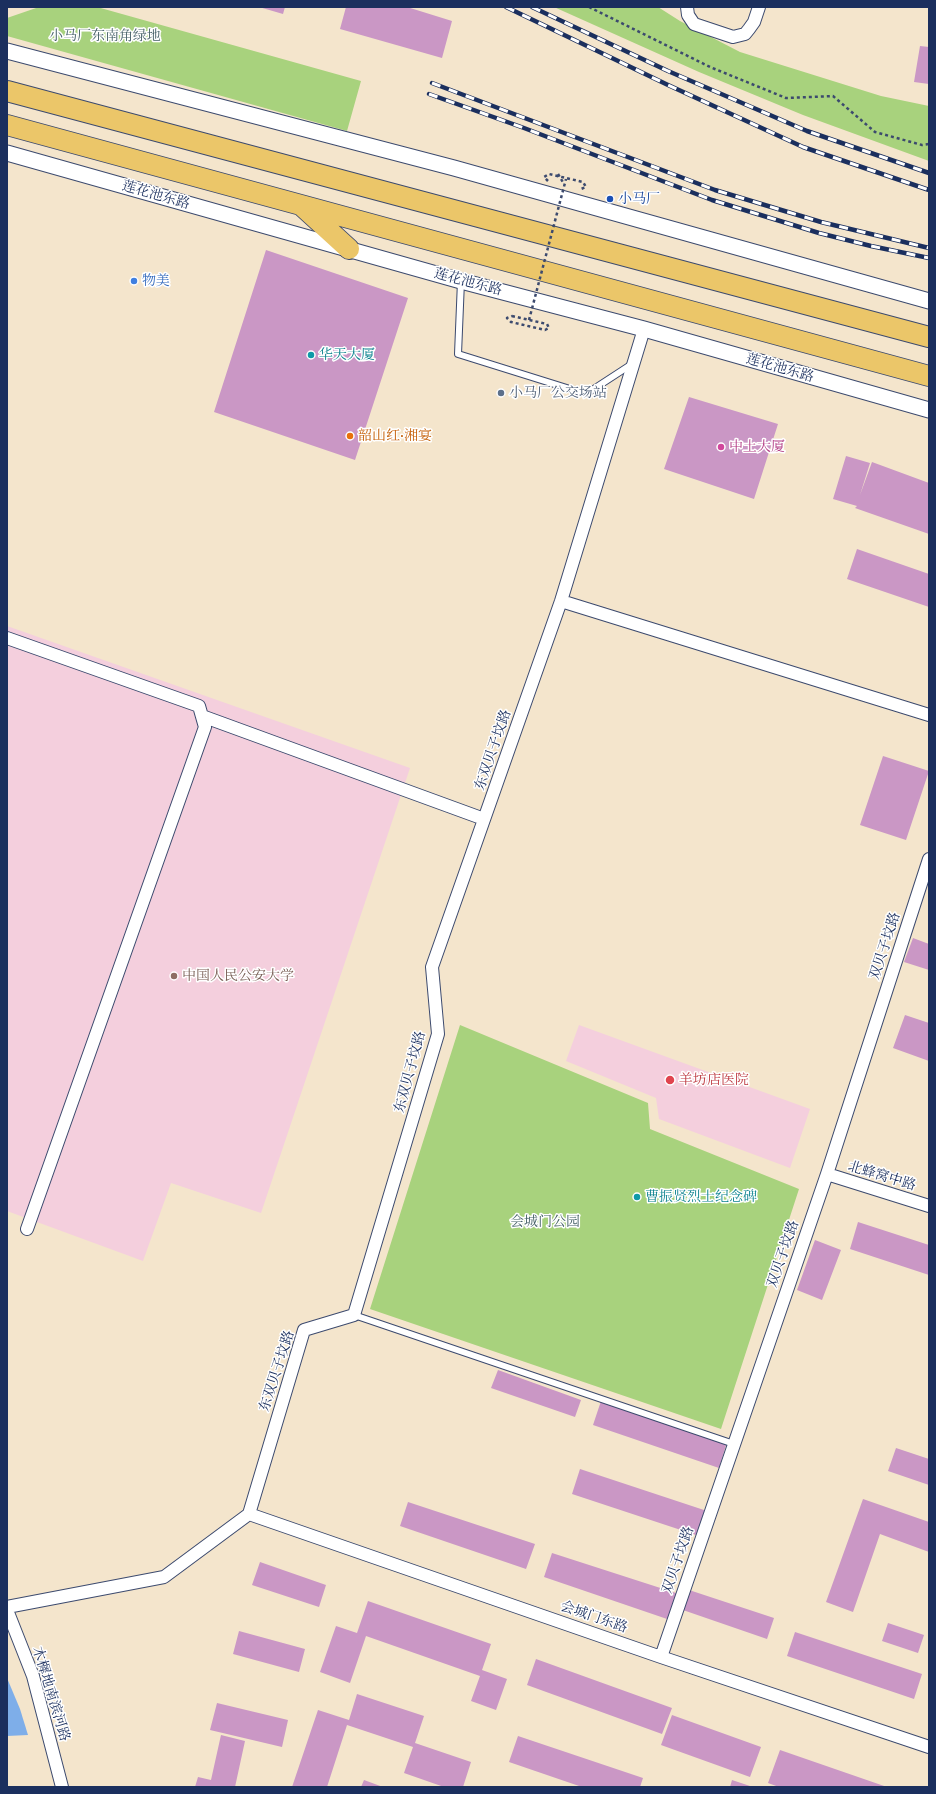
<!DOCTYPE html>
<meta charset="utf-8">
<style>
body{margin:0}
#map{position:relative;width:936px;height:1794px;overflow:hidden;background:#f4e5cc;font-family:"Libre Caslon Text",serif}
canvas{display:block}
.frame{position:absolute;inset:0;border:8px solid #1b2f5e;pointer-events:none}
</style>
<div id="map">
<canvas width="936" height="1794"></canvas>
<div class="frame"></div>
</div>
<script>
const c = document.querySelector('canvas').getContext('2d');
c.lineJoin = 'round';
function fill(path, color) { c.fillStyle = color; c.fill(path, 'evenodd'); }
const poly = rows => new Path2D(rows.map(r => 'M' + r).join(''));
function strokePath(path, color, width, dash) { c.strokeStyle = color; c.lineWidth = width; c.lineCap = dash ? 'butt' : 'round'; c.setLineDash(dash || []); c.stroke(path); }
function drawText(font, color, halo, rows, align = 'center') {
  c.font = font + ' "Libre Caslon Text","Noto Serif SC",serif'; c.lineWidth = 3; c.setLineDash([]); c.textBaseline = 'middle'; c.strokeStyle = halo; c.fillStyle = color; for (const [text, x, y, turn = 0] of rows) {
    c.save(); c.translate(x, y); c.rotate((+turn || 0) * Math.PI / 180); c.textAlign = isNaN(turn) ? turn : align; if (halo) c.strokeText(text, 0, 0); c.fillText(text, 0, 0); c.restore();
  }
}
fill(poly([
 [7,626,410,768,261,1213,171,1183,143,1261,7,1211],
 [579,1025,810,1109,790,1168,659,1119,656,1098,566,1061]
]), '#f4cfdd');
fill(poly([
 [39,7,97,7,361,81,347,131,7,36,7,18],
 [554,7,658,7,680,21,740,52,881,96,929,106,929,161,803,115,699,72],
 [460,1025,648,1103,650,1129,799,1189,721,1429,370,1309]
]), '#a8d27d');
fill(poly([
 [7,1678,20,1709,28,1735,7,1736]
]), '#7eaee9');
fill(poly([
 [259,7,285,7,283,14],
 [346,7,407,7,452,21,442,58,340,29],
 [920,46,929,47,929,84,914,82],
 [266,250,408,298,355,460,214,412],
 [689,397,778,424,754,499,664,469],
 [846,456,870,463,860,495,872,462,929,483,929,534,855,508,857,506,833,499],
 [857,549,929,574,929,607,847,579],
 [883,756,929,771,906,840,860,825],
 [913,938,929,944,929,970,904,962],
 [905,1015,929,1023,929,1061,893,1048],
 [858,1222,929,1245,929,1275,850,1249],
 [815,1240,841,1250,822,1300,797,1290],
 [498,1370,581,1400,575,1417,491,1388],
 [601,1401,727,1442,719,1468,593,1425],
 [896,1448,929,1459,929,1485,888,1471],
 [580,1469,707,1511,699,1536,572,1494],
 [863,1499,929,1522,929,1552,880,1534,853,1612,826,1602],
 [408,1502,535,1544,526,1569,400,1526],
 [552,1553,679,1594,670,1620,544,1577],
 [260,1562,326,1585,319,1607,252,1585],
 [686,1589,774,1618,767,1639,680,1609],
 [368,1601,491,1644,482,1670,507,1679,496,1710,471,1701,480,1676,366,1636,350,1683,320,1672,336,1626,357,1633],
 [888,1623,924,1635,918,1653,882,1641],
 [239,1631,305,1649,299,1672,233,1654],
 [795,1632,922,1674,914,1699,787,1656],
 [536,1659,672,1708,662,1734,527,1685],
 [357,1694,424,1716,415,1743,471,1762,463,1787,444,1787,404,1773,413,1747,347,1725,327,1787,292,1787,318,1710,349,1720],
 [217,1703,288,1720,282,1747,210,1730],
 [672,1715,761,1747,750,1777,661,1745],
 [221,1735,245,1741,235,1787,195,1787,198,1777,211,1780],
 [518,1736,643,1778,640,1787,582,1787,509,1762],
 [780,1750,887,1787,779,1787,768,1783],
 [364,1780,383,1787,361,1787],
 [732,1780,753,1787,730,1787]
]), '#ca97c5');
const service = poly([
 [461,281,458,354,586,394,632,364],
 [354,1315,734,1444]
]);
const minor = poly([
 [687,7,688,15,694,24,733,37,745,34,749,29,754,22,759,7],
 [561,601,929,715],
 [7,638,199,706,205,727,27,1229],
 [202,716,484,819],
 [827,1174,929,1206],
 [249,1514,661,1657,929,1747],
 [7,1607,164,1577,249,1514,304,1330,354,1315,438,1034,432,967,561,601,644,329],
 [7,1610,33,1676,62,1787],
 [661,1657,827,1174,929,859]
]);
const tertiary = poly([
 [7,51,454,168,929,301],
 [7,153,461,281,644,329,929,410]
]);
const trunk = poly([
 [7,91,929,337],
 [7,125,929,376],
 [302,206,349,249]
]);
strokePath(service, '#3c4a6e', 8);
strokePath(minor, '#3c4a6e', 14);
strokePath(tertiary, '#3c4a6e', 17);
strokePath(trunk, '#3c4a6e', 22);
strokePath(poly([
 [589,7,710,67,786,98,833,96,875,132,922,145,929,144],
 [558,174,564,184],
 [512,316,547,324,549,328,545,330,511,322,507,318,512,316]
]), '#3c4a6e', 2.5, [3, 3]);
strokePath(service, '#fff', 6);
strokePath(minor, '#fff', 12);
strokePath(tertiary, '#fff', 15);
strokePath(trunk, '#ebc669', 20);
const rail = poly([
 [506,7,668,85,803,147,929,190],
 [532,7,668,71,807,131,929,173],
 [432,83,715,190,821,222,929,248],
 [429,94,524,128,712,200,819,233,871,246,929,258]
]);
strokePath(rail, '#1b2f5e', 4.5);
strokePath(rail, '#fff', 3, [9]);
strokePath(poly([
 [548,181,544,177,549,174,583,182,586,187,581,189],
 [529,320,566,179]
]), '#3c4a6e', 2.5, [3, 3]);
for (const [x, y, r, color] of [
 [610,199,4,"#1a4fb4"],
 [134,281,4,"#3f7fe0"],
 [311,355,4,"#0f9aa8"],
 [501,393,4,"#5c6f8a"],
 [350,436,4,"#e8710a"],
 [721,447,4,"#d1479c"],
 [174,976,4,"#8d6e63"],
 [670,1080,5,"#e0444e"],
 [637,1197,4,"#0f9aa8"]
]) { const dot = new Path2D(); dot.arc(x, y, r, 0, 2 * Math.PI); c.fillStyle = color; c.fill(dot); strokePath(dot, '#fff', 1.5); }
drawText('14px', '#456067', '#fff', [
 ["小马厂东南角绿地",105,36],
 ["会城门公园",545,1222]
]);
drawText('14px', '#1b2f5e', '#fff', [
 ["莲花池东路",156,195,16],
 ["莲花池东路",468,282,15],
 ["莲花池东路",780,368,16],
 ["东双贝子坟路",493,750,-71],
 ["双贝子坟路",885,946,-72],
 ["东双贝子坟路",410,1072,-75],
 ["北蜂窝中路",882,1176,17],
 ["双贝子坟路",783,1254,-71],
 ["东双贝子坟路",277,1371,-72],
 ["双贝子坟路",678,1560,-71],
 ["会城门东路",594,1617,19],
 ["木樨地南滨河路",51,1694,73]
]);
drawText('14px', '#164399', '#fff', [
 ["小马厂",618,199]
], 'left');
drawText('14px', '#366cbe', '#fff', [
 ["物美",142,281]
], 'left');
drawText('14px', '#0d838f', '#fff', [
 ["华天大厦",319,355],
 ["曹振贤烈士纪念碑",645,1197]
], 'left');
drawText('14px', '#4e5e75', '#fff', [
 ["小马厂公交场站",509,393]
], 'left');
drawText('14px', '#c56008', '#fff', [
 ["韶山红·湘宴",358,436]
], 'left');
drawText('14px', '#b23c85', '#fff', [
 ["中土大厦",729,447]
], 'left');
drawText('14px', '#785e54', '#fff', [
 ["中国人民公安大学",182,976]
], 'left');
drawText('14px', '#be3a42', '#fff', [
 ["羊坊店医院",679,1080]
], 'left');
</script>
